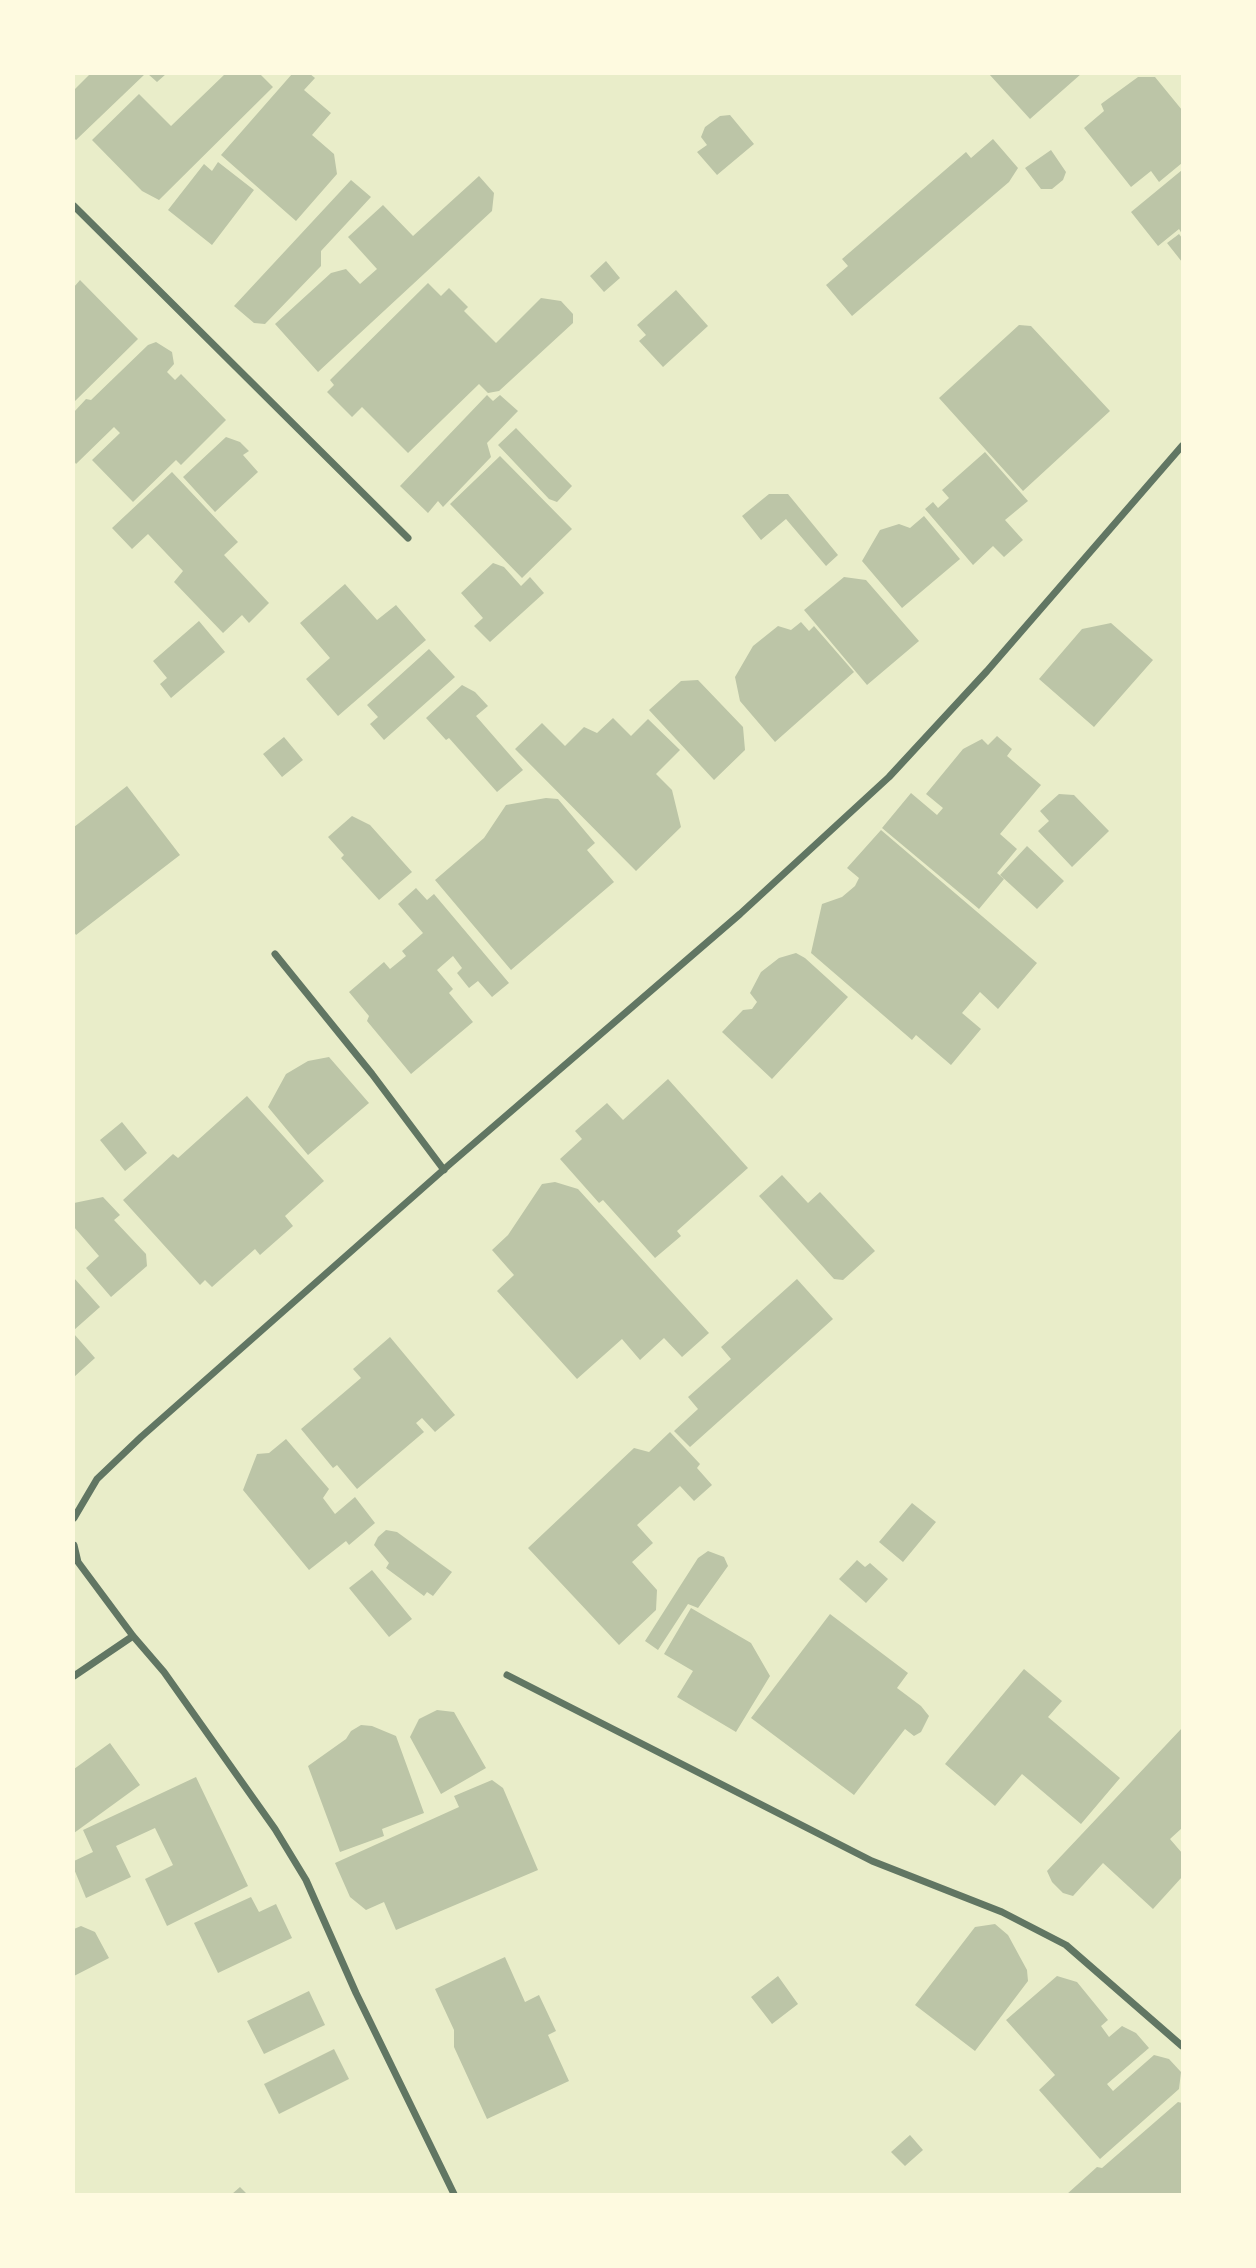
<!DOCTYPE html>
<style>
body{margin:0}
#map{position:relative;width:1256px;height:2268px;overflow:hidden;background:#e9edc9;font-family:"Fira Sans Condensed",sans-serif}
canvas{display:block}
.frame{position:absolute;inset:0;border:75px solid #fefae0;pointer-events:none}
</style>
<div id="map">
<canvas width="1256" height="2268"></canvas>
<div class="frame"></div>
</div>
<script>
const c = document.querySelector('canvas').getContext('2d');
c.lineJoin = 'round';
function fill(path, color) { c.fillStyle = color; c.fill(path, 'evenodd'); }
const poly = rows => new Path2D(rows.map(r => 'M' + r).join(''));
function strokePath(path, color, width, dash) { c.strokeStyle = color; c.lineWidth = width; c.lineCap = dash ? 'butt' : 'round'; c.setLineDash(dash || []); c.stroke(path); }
fill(poly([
 [90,74,145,74,76,140,74,138,74,90],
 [148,74,166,74,157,82],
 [225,74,260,74,273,87,159,200,142,191,92,140,139,94,171,126],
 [292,74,310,74,315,78,304,90,331,113,312,135,334,154,337,174,296,221,221,155],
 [989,74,1081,74,1030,119],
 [1138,77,1155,77,1182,110,1182,163,1159,182,1151,171,1131,187,1084,128,1104,111,1101,104],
 [730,115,754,144,717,175,697,152,707,145,701,137,705,127,720,116],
 [993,139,1018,168,1009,182,852,316,826,285,848,266,842,259,966,152,971,158],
 [1051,150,1066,172,1063,180,1052,189,1041,189,1025,168],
 [218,162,254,190,212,245,168,210,204,164,212,171],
 [1182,170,1182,234,1179,229,1158,246,1131,212],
 [479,176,494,193,492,211,318,372,275,324,331,273,346,269,360,284,377,269,348,237,383,205,413,236],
 [351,180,371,197,321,251,321,266,265,324,254,323,234,306],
 [1179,234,1182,238,1182,262,1167,243],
 [606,261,620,278,604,292,590,276],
 [80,280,138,339,74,402,74,287],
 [428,283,441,296,449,288,468,307,464,311,496,343,541,298,561,301,573,314,573,323,499,391,488,393,479,384,408,453,362,407,352,417,327,392,334,385,330,380],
 [676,290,708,326,663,367,639,341,646,335,637,325],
 [1019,325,1031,326,1110,411,1023,491,939,398],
 [156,342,172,352,174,364,167,372,175,380,181,374,226,420,181,465,176,460,133,502,92,460,120,433,114,427,76,464,74,461,74,412,86,399,91,400,148,345],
 [487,395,493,401,500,395,518,411,487,443,491,457,443,507,438,501,428,513,400,486],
 [516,428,572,486,557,502,549,499,498,445],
 [226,437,240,442,249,451,243,455,258,472,215,512,183,477],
 [985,452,1028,501,1005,520,1023,540,1004,557,993,546,973,565,925,509,933,502,938,508,949,498,942,490],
 [500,456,572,529,522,578,450,504],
 [172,472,238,542,224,555,269,603,249,623,242,615,223,633,174,582,183,571,148,534,132,549,112,528],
 [769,494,788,494,838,555,826,566,786,519,761,540,742,516],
 [924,516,960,559,902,608,862,561,880,530,899,524,910,528],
 [493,563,504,567,521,586,530,577,544,593,490,642,474,626,483,618,461,593],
 [844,577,866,580,919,641,867,685,804,610],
 [345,584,377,620,396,605,426,640,338,716,306,679,330,658,300,623],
 [199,621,225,652,171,698,160,684,167,678,153,661],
 [801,622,809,631,814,626,854,672,775,742,740,701,735,677,753,646,778,626,791,630],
 [1111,623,1153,660,1094,727,1039,679,1082,629],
 [429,649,455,677,384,740,370,724,378,717,367,705],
 [698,680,743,727,745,750,714,780,649,710,681,681],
 [462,685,475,692,488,706,476,716,523,770,497,792,449,738,446,740,426,718],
 [613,718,631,736,648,719,680,750,656,774,672,790,681,827,636,871,515,749,542,723,565,746,584,727,597,733],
 [997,736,1012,749,1007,756,1041,785,1000,834,1017,849,997,873,1004,879,979,909,882,828,911,793,937,815,943,808,926,794,963,749,982,739,988,745],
 [284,737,303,760,282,777,263,754],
 [127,786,180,855,76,935,74,932,74,827],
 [1059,794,1074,795,1109,831,1072,867,1038,831,1049,821,1040,811],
 [546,798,558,799,595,843,587,850,614,882,511,970,435,880,484,838,506,805],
 [352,816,370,825,412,872,379,900,341,858,344,855,328,837],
 [881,830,1037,963,998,1009,980,992,962,1013,981,1029,951,1065,916,1035,912,1040,811,953,822,904,842,897,855,886,859,878,847,868],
 [1027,846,1064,881,1037,909,1000,875],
 [416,888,427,900,434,894,509,983,492,997,478,981,469,988,457,973,462,968,453,956,437,970,453,989,449,993,473,1022,411,1074,367,1021,369,1016,349,992,384,962,390,969,406,956,402,951,423,933,398,904],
 [796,953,805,958,848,997,772,1079,722,1032,743,1010,752,1009,757,1002,750,993,761,972,779,958],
 [329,1057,369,1103,308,1155,268,1107,286,1074,308,1061],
 [668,1079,748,1168,677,1231,681,1236,655,1258,603,1200,599,1203,560,1159,582,1139,575,1131,607,1103,623,1120],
 [247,1096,324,1181,285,1216,293,1226,260,1255,255,1249,212,1287,205,1280,200,1285,123,1200,173,1154,178,1158],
 [122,1122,147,1153,125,1171,100,1140],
 [782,1175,808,1203,820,1192,875,1251,843,1280,834,1279,759,1196],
 [555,1182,578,1189,709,1333,682,1357,664,1338,640,1360,622,1339,577,1379,497,1291,514,1275,492,1250,508,1235,542,1184],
 [103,1197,120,1215,114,1220,146,1254,147,1266,111,1297,86,1268,99,1256,74,1227,74,1203],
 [74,1278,100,1307,74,1330],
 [797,1279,833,1319,690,1447,674,1431,698,1409,688,1397,731,1359,721,1347],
 [74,1334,95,1358,74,1377],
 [390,1337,455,1415,435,1432,422,1418,416,1423,424,1432,357,1489,337,1465,333,1468,301,1429,361,1378,353,1369],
 [670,1432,700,1464,697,1468,712,1485,694,1501,680,1486,637,1525,653,1543,632,1562,657,1590,656,1610,619,1645,528,1548,634,1448,649,1452],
 [286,1439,329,1489,323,1498,335,1514,355,1497,375,1523,349,1545,346,1541,309,1570,243,1490,257,1454,269,1453],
 [912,1503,936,1522,903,1562,879,1542],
 [386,1530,397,1532,452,1572,433,1596,427,1592,424,1596,386,1568,389,1563,374,1545,378,1537],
 [708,1551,724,1557,728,1566,698,1608,688,1604,658,1650,645,1641,698,1558],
 [857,1560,865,1567,870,1563,888,1579,866,1603,839,1579],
 [372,1570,412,1619,389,1637,349,1588],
 [691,1608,751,1643,770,1676,736,1732,677,1697,693,1671,664,1654],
 [830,1614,908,1673,897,1688,921,1706,929,1716,921,1732,914,1736,905,1729,854,1795,751,1718],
 [1024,1669,1062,1701,1048,1717,1120,1778,1081,1824,1022,1774,995,1806,945,1764],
 [437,1710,454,1712,486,1768,441,1794,410,1737,419,1719],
 [361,1725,372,1726,396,1736,424,1813,382,1829,384,1836,340,1852,308,1766,346,1739,351,1731],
 [1182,1728,1182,1828,1170,1839,1182,1853,1182,1877,1153,1909,1103,1863,1073,1896,1063,1893,1052,1882,1047,1871],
 [110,1743,140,1785,74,1833,74,1769],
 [196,1777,248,1886,167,1926,145,1879,173,1865,155,1828,116,1846,131,1877,86,1898,74,1869,74,1861,93,1852,83,1830],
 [492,1780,503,1788,538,1870,396,1930,384,1902,366,1910,350,1897,335,1863,459,1807,454,1796],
 [251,1897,259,1912,276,1904,292,1938,218,1973,194,1923],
 [995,1924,1008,1935,1027,1970,1028,1981,975,2051,915,2005,975,1927],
 [81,1926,95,1932,109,1958,74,1976,74,1929],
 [505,1957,525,2002,539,1995,556,2031,548,2035,569,2081,487,2119,454,2047,454,2030,435,1989],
 [778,1976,798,2004,772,2024,751,1997],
 [1057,1976,1077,1982,1108,2020,1101,2026,1109,2037,1122,2026,1136,2033,1149,2048,1107,2084,1113,2091,1154,2055,1169,2059,1181,2072,1179,2089,1100,2159,1039,2090,1055,2075,1006,2020],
 [309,1991,325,2025,264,2054,247,2021],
 [334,2049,349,2079,279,2114,264,2084],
 [1178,2102,1182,2103,1182,2194,1067,2194,1097,2167,1102,2168],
 [910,2135,923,2150,905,2166,891,2152],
 [240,2187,247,2194,232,2194]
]), '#bcc5a7');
strokePath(poly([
 [74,206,408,538],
 [275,954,372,1074,444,1170],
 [74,1518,97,1479,141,1437,450,1164,740,914,889,777,987,671,1182,446],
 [74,1545,78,1562,133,1636,164,1672,275,1829,306,1880,356,1993,454,2194],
 [507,1675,872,1861,1002,1912,1066,1945,1182,2046],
 [74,1676,133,1636]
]), '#617663', 7);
</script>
